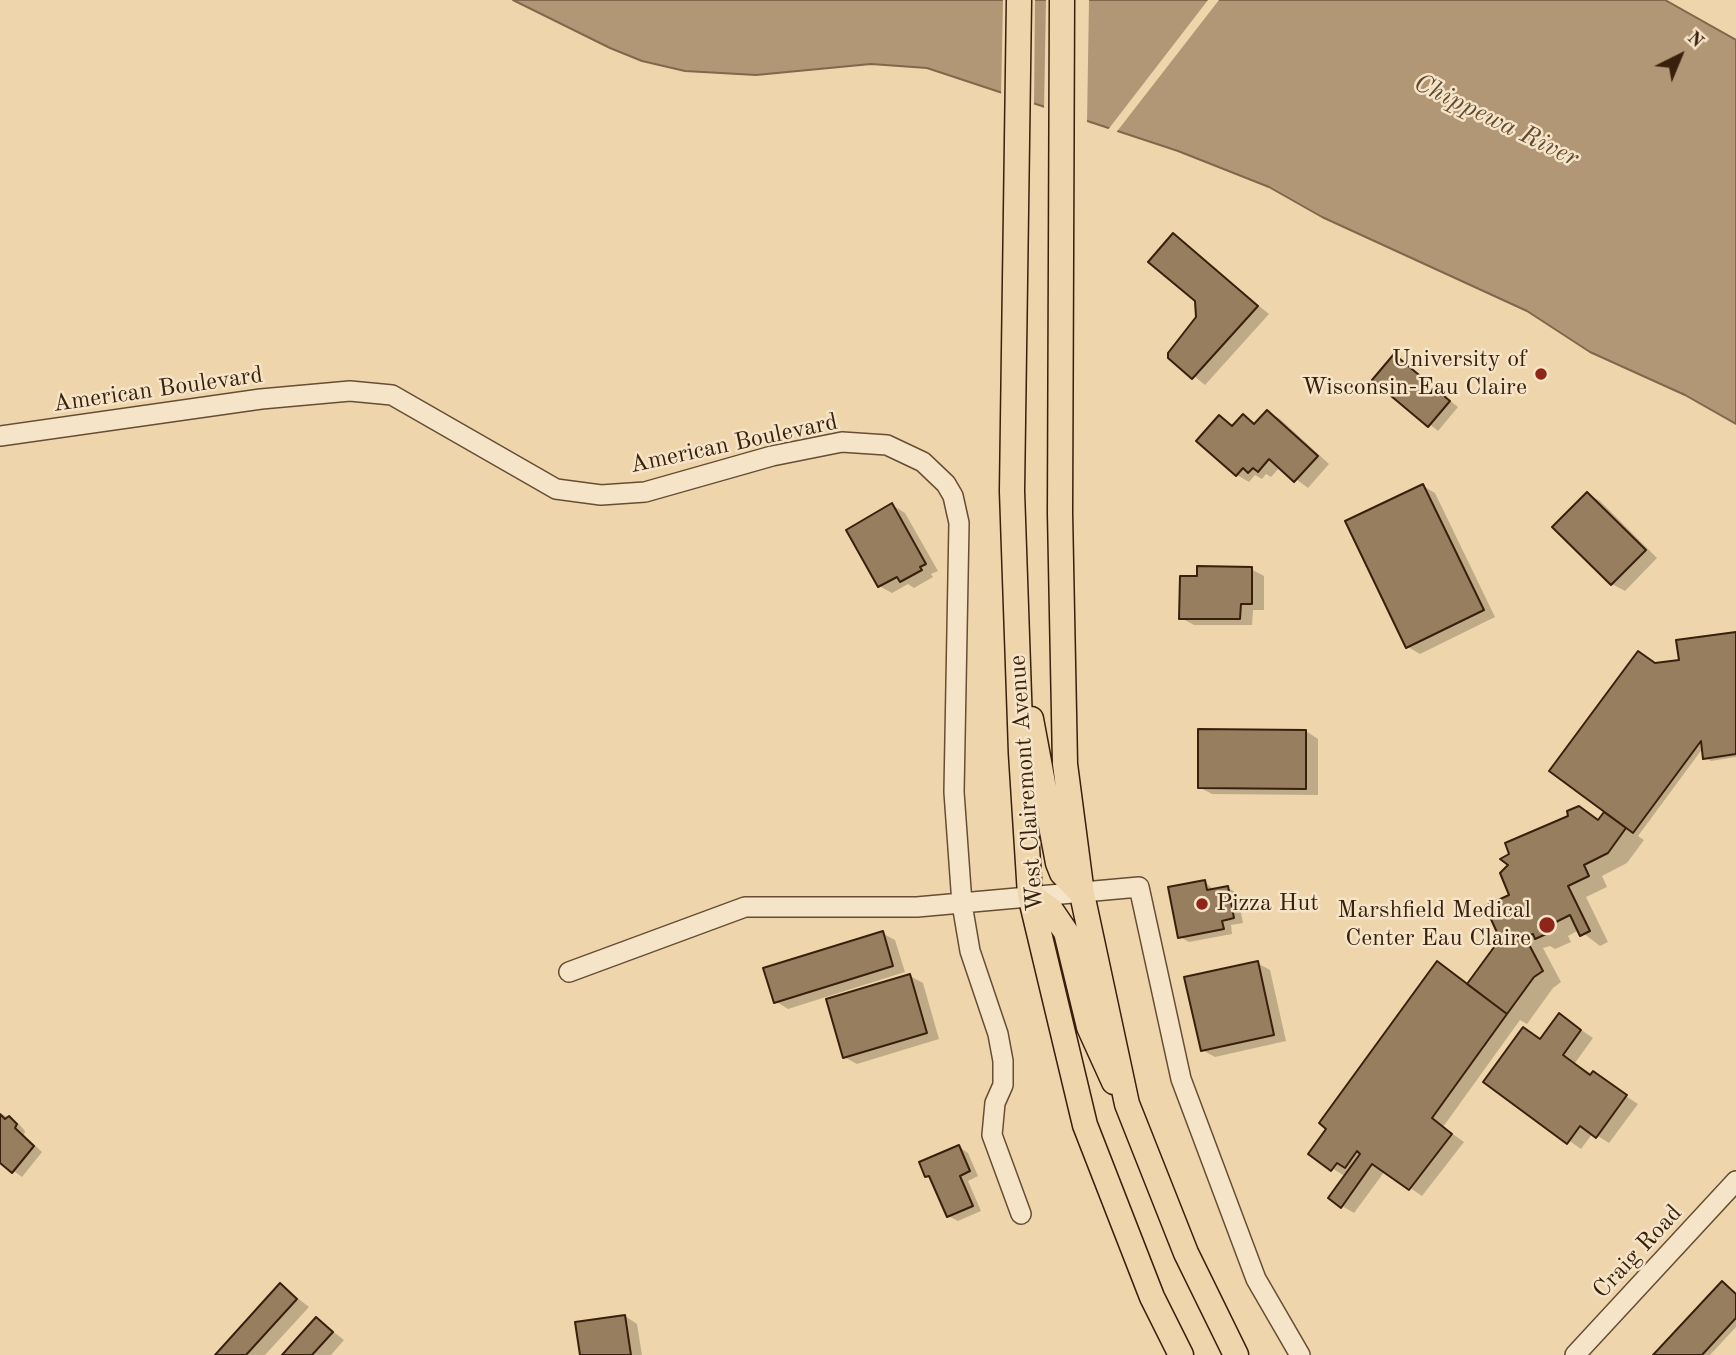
<!DOCTYPE html>
<style>
body{margin:0}
#map{position:relative;width:1736px;height:1355px;overflow:hidden;background:#efd5ab;font-family:"Old Standard TT",serif}
canvas{display:block}
.north{position:absolute;left:1645px;top:21px;width:70px;height:70px;-webkit-text-stroke:5px #f5e4c8;paint-order:stroke;rotate:43deg;font-size:19px;font-weight:700;line-height:28px;text-align:center;color:#38200d}
.north::after{content:'';display:block;margin:auto;width:24px;height:32px;background:#38200d;clip-path:polygon(50% 0,100% 100%,50% 72%,0 100%)}
</style>
<div id="map">
<canvas width="1736" height="1355"></canvas>
<div class="north">N</div>
</div>
<script>
const c = document.querySelector('canvas').getContext('2d');
c.lineJoin = 'round';
function fill(path, color) { c.fillStyle = color; c.fill(path, 'evenodd'); }
const poly = rows => new Path2D(rows.map(r => 'M' + r).join(''));
function strokePath(path, color, width, dash) { c.strokeStyle = color; c.lineWidth = width; c.lineCap = dash ? 'butt' : 'round'; c.setLineDash(dash || []); c.stroke(path); }
function drawText(font, color, halo, rows, align = 'center') {
  c.font = font + ' "Old Standard TT",serif'; c.lineWidth = 5; c.setLineDash([]); c.textBaseline = 'middle'; c.strokeStyle = halo; c.fillStyle = color; for (const [text, x, y, turn = 0] of rows) {
    c.save(); c.translate(x, y); c.rotate((+turn || 0) * Math.PI / 180); c.textAlign = isNaN(turn) ? turn : align; if (halo) c.strokeText(text, 0, 0); c.fillText(text, 0, 0); c.restore();
  }
}
const water = poly([
 [513,0,1665,0,1736,40,1736,424,1685,395,1590,352,1527,311,1322,217,1269,187,1178,151,927,68,871,64,756,75,685,71,642,61,610,48,513,0]
]);
fill(water, '#b19775');
strokePath(water, '#81674b', 2);
fill(poly([
 [1003,0,1035,0,1034,107,1001,96],
 [1046,0,1089,0,1087,125,1044,111],
 [1208,0,1219,0,1115,134,1107,131]
]), '#efd5ab');
fill(poly([
 [1173,236,1269,314,1205,385,1170,357,1198,318,1196,300],
 [1394,356,1458,407,1438,431,1374,380],
 [1268,412,1280,419,1329,464,1308,488,1280,467,1271,477,1266,474,1262,479,1255,475,1249,482,1237,475,1219,417,1234,426,1243,416,1257,424],
 [1423,486,1435,493,1495,617,1420,654,1408,647],
 [1587,494,1600,501,1657,558,1625,591,1612,584],
 [892,505,905,513,938,571,931,574,933,577,914,588,908,584,892,593,879,586],
 [1251,569,1264,576,1264,610,1253,610,1252,625,1194,625,1181,618,1199,578],
 [1736,633,1736,757,1711,761,1705,758,1703,748,1638,836,1644,840,1627,863,1602,876,1607,887,1586,897,1608,942,1600,946,1579,930,1568,936,1571,942,1555,949,1550,946,1543,948,1561,982,1553,988,1527,1024,1520,1020,1443,1127,1464,1142,1422,1196,1385,1171,1354,1213,1342,1206,1346,1177,1310,1154,1468,985,1502,940,1512,896,1571,817,1579,807,1600,820,1607,812,1656,665,1681,661],
 [1306,731,1318,739,1318,795,1212,794,1199,787],
 [1205,882,1214,890,1228,888,1237,893,1243,923,1231,925,1232,934,1189,942,1180,937],
 [882,933,895,940,905,972,788,1009,775,1001],
 [1257,963,1270,970,1286,1041,1215,1057,1202,1050],
 [910,976,923,983,939,1039,857,1064,844,1057],
 [1571,1023,1593,1038,1575,1063,1638,1104,1609,1143,1593,1133,1581,1149,1485,1081,1524,1029,1541,1040],
 [0,1113,18,1123,25,1131,24,1135,42,1152,22,1177,0,1161],
 [959,1147,968,1153,978,1176,968,1181,981,1211,958,1221,948,1216,933,1180,927,1176],
 [281,1285,309,1307,265,1355,217,1355],
 [1736,1294,1736,1327,1710,1355,1656,1355],
 [625,1316,637,1324,642,1355,582,1355],
 [317,1319,344,1340,331,1355,284,1355]
]), '#0003');
const building = poly([
 [1173,233,1258,306,1192,379,1168,358,1168,353,1196,317,1195,301,1148,262,1173,233],
 [1394,354,1450,401,1428,427,1372,380,1394,354],
 [1267,410,1318,456,1294,482,1269,459,1258,472,1253,468,1248,473,1243,468,1236,476,1196,441,1219,415,1232,426,1243,414,1254,424,1267,410],
 [1423,484,1484,610,1406,648,1345,521,1423,484],
 [1587,492,1646,550,1611,585,1552,527,1587,492],
 [892,503,926,564,920,567,922,570,900,582,897,577,878,587,846,530,892,503],
 [1197,566,1252,567,1252,604,1241,604,1240,619,1179,619,1180,576,1197,576,1197,566],
 [1736,632,1736,754,1703,759,1701,741,1633,833,1549,771,1638,651,1655,663,1679,660,1676,640,1736,632],
 [1198,729,1306,730,1306,789,1198,788,1198,729],
 [1579,806,1598,820,1604,812,1626,828,1608,853,1584,865,1589,876,1568,886,1590,931,1580,936,1570,915,1550,925,1553,931,1535,939,1533,934,1525,937,1543,971,1534,977,1507,1014,1467,984,1500,939,1485,906,1509,895,1500,873,1508,865,1500,859,1509,854,1505,843,1568,816,1567,811,1579,806],
 [1205,880,1207,890,1228,886,1234,918,1222,921,1224,929,1178,938,1168,887,1205,880],
 [883,931,893,966,774,1003,763,968,883,931],
 [1258,961,1274,1035,1201,1051,1184,977,1258,961],
 [1437,961,1507,1014,1432,1118,1452,1134,1409,1190,1372,1164,1341,1208,1328,1198,1360,1154,1357,1151,1345,1168,1337,1163,1331,1171,1308,1154,1326,1129,1319,1123,1437,961],
 [910,974,927,1033,843,1058,826,999,910,974],
 [1559,1013,1581,1030,1563,1055,1590,1075,1593,1071,1627,1095,1596,1138,1580,1126,1567,1144,1483,1082,1523,1027,1540,1039,1559,1013],
 [0,1114,5,1119,9,1116,17,1124,15,1128,34,1146,12,1173,0,1163,0,1114],
 [959,1145,970,1171,960,1176,973,1206,947,1217,929,1176,925,1177,919,1162,959,1145],
 [1722,1281,1736,1294,1736,1318,1702,1355,1653,1355,1722,1281],
 [280,1283,297,1299,246,1355,215,1355,280,1283],
 [625,1315,631,1355,580,1355,575,1322,625,1315],
 [316,1317,333,1332,312,1355,282,1355,316,1317]
]);
fill(building, '#977e5f');
strokePath(building, '#38200d', 2);
const minor = poly([
 [0,436,261,399,350,391,392,395,556,489,601,495,645,492,772,456,842,442,887,445,923,462,946,484,953,496,959,523,954,792,962,904,970,951,998,1034,1003,1061,1003,1085,995,1103,992,1135,1021,1214],
 [569,972,745,907,917,907,1139,887,1181,1079,1256,1279,1300,1355],
 [1575,1355,1736,1181]
]);
const major = poly([
 [1019,0,1012,491,1021,753,1030,895,1085,1125,1152,1297,1181,1355],
 [1062,0,1060,513,1065,764,1082,894,1127,1104,1186,1253,1236,1355],
 [1031,719,1058,863,1062,873,1082,894],
 [1030,895,1051,910,1066,932,1089,1027,1114,1082]
]);
strokePath(minor, '#664d34', 22);
strokePath(major, '#38200d', 27);
strokePath(minor, '#f5e4c8', 19);
strokePath(major, '#efd5ab', 24);
for (const [x, y, r, color] of [
 [1541,374,7,"#8f2418"],
 [1202,904,7,"#8f2418"],
 [1547,925,9,"#8f2418"]
]) { const dot = new Path2D(); dot.arc(x, y, r, 0, 2 * Math.PI); c.fillStyle = color; c.fill(dot); strokePath(dot, '#f5e4c8', 2.5); }
drawText('24px', '#38200d', '#f5e4c8', [
 ["University of",1527,360],
 ["Wisconsin-Eau Claire",1527,388],
 ["Pizza Hut",1216,904,"left"],
 ["Marshfield Medical",1531,911],
 ["Center Eau Claire",1531,939]
], 'right');
drawText('24px', '#38200d', '#f5e4c8', [
 ["American Boulevard",158,390,-8],
 ["American Boulevard",734,444,-12],
 ["West Clairemont Avenue",1027,783,-94],
 ["Craig Road",1638,1252,-47]
]);
drawText('italic 26px', '#624a31', '#f5e4c8', [
 ["Chippewa River",1496,121,26]
]);
</script>
